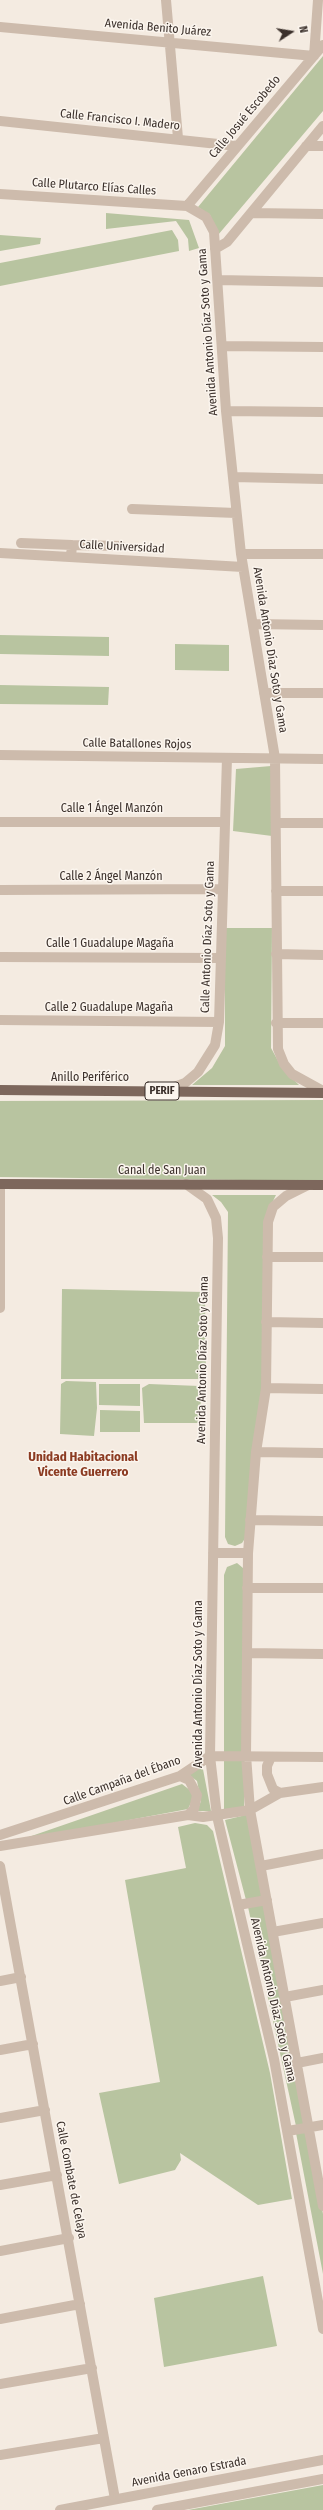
<!DOCTYPE html>
<meta charset="utf-8">
<style>
body{margin:0}
#map{position:relative;width:323px;height:2510px;overflow:hidden;background:#f4ebe1;font-family:"Fira Sans Condensed",sans-serif}
canvas{display:block}
.north{position:absolute;left:271px;top:12px;width:40px;height:40px;-webkit-text-stroke:3px #fbf5ee;paint-order:stroke;rotate:78deg;font-size:11px;font-weight:700;line-height:16px;text-align:center;color:#3b302b}
.north::after{content:'';display:block;margin:auto;width:14px;height:18px;background:#3b302b;clip-path:polygon(50% 0,100% 100%,50% 72%,0 100%)}
</style>
<div id="map">
<canvas width="323" height="2510"></canvas>
<div class="north">N</div>
</div>
<script>
const c = document.querySelector('canvas').getContext('2d');
c.lineJoin = 'round';
function fill(path, color) { c.fillStyle = color; c.fill(path, 'evenodd'); }
const poly = rows => new Path2D(rows.map(r => 'M' + r).join(''));
function strokePath(path, color, width, dash) { c.strokeStyle = color; c.lineWidth = width; c.lineCap = dash ? 'butt' : 'round'; c.setLineDash(dash || []); c.stroke(path); }
function drawText(font, color, halo, rows, align = 'center') {
  c.font = font + ' "Fira Sans Condensed",sans-serif'; c.lineWidth = 3; c.setLineDash([]); c.textBaseline = 'middle'; c.strokeStyle = halo; c.fillStyle = color; for (const [text, x, y, turn = 0] of rows) {
    c.save(); c.translate(x, y); c.rotate((+turn || 0) * Math.PI / 180); c.textAlign = isNaN(turn) ? turn : align; if (halo) c.strokeText(text, 0, 0); c.fillText(text, 0, 0); c.restore();
  }
}
fill(poly([
 [323,56,323,111,218,235,210,215,198,207],
 [106,213,189,220,199,248,189,251,188,239,176,221,106,229],
 [172,230,178,240,179,251,0,286,0,263],
 [0,235,41,238,40,244,0,251],
 [0,635,109,637,109,656,0,654],
 [175,644,229,645,229,671,175,670],
 [0,685,109,687,108,705,0,704],
 [271,766,272,836,233,831,236,769],
 [225,928,272,928,271,1048,282,1068,299,1085,192,1085,212,1068,225,1046],
 [323,1100,323,1181,0,1177,0,1101],
 [212,1195,276,1195,267,1213,265,1384,246,1537,242,1543,235,1546,228,1544,225,1537,228,1212,221,1202],
 [62,1289,205,1292,206,1379,61,1379],
 [66,1381,96,1382,97,1408,94,1436,60,1434,61,1384],
 [99,1384,140,1384,140,1406,99,1405],
 [149,1384,199,1386,201,1390,200,1423,144,1423,142,1388],
 [100,1410,140,1411,140,1432,100,1432],
 [237,1563,243,1568,247,1576,244,1808,224,1811,224,1575,227,1567],
 [202,1764,211,1811,197,1811,201,1801,197,1781,188,1774],
 [182,1784,195,1794,188,1809,17,1841],
 [250,1814,265,1896,246,1900,225,1820],
 [195,1823,207,1825,213,1831,270,2073,292,2199,258,2205,180,2153,181,2160,175,2170,119,2184,99,2093,160,2082,125,1880,186,1868,178,1827],
 [267,1903,307,2124,296,2126,248,1907],
 [308,2131,323,2214,323,2274,296,2133],
 [263,2276,277,2346,164,2367,154,2298],
 [323,2485,323,2510,188,2510]
]), '#b8c4a0');
strokePath(poly([
 [166,0,178,138],
 [0,27,314,56,318,0],
 [0,121,237,146],
 [306,146,323,146],
 [0,194,187,206,206,217,214,232,226,411,241,554,275,758,278,1049,284,1064,292,1074,323,1091],
 [187,206,323,45],
 [251,213,323,214],
 [215,249,227,242,323,126],
 [218,280,323,282],
 [222,346,323,347],
 [226,411,323,412],
 [233,477,323,479],
 [132,509,236,513],
 [21,543,72,545],
 [0,553,243,567],
 [241,554,323,554],
 [71,557,72,545,121,546],
 [253,624,323,625],
 [264,693,323,693],
 [0,755,323,759],
 [0,822,224,822],
 [276,823,323,823],
 [0,890,223,889],
 [276,891,323,891],
 [276,954,323,955],
 [0,957,219,958],
 [0,1020,219,1022],
 [276,1023,323,1023],
 [164,1091,185,1083,198,1072,215,1045,219,1022,227,758],
 [186,1184,207,1199,216,1218,218,1238,210,1756,217,1816,274,2059,323,2329],
 [308,1185,286,1196,273,1207,268,1222,266,1388,256,1452,248,1553,246,1755,250,1810,323,2206],
 [267,1257,323,1257],
 [0,1308,0,1184],
 [266,1322,323,1323],
 [266,1388,323,1389],
 [256,1452,323,1453],
 [250,1520,323,1521],
 [213,1553,248,1553],
 [247,1588,323,1588],
 [247,1653,323,1654],
 [271,1757,267,1766,267,1774,273,1789,280,1793],
 [180,1776,189,1780,197,1795,194,1809,188,1815],
 [0,1835,180,1776,210,1756,323,1757],
 [0,1846,188,1815,203,1817,250,1810,280,1793,323,1787],
 [0,1866,115,2499],
 [261,1866,323,1854],
 [238,1905,267,1900],
 [273,1932,323,1923],
 [0,1981,21,1977],
 [285,1997,323,1990],
 [0,2050,33,2044],
 [297,2063,323,2058],
 [0,2118,45,2110],
 [288,2131,323,2125],
 [0,2185,57,2175],
 [0,2251,69,2238],
 [0,2319,80,2304],
 [0,2384,92,2368],
 [0,2455,104,2438],
 [60,2510,323,2460],
 [157,2510,323,2479]
]), '#cdbbac', 10);
strokePath(poly([
 [0,1090,323,1093],
 [0,1184,323,1185]
]), '#7d675c', 10);
for (const [x, y, w] of [
 [162,1091,34]
]) { const box = new Path2D(); box.roundRect(x - w / 2, y - 9, w, 18, 3); c.fillStyle = '#fbf5ee'; c.fill(box); strokePath(box, '#3b302b', 1); }
drawText('bold 11px', '#3b302b', null, [
 ["PERIF",162,1091]
]);
drawText('12px', '#3b302b', '#fbf5ee', [
 ["Avenida Benito Juárez",158,28,5],
 ["Calle Josué Escobedo",245,117,-50],
 ["Calle Francisco I. Madero",120,120,6],
 ["Calle Plutarco Elías Calles",94,187,4],
 ["Avenida Antonio Díaz Soto y Gama",208,332,-94],
 ["Calle Universidad",122,547,3],
 ["Avenida Antonio Díaz Soto y Gama",270,650,81],
 ["Calle Batallones Rojos",137,744,1],
 ["Calle 1 Ángel Manzón",112,809],
 ["Calle 2 Ángel Manzón",111,877],
 ["Calle Antonio Díaz Soto y Gama",208,937,-88],
 ["Calle 1 Guadalupe Magaña",110,944],
 ["Calle 2 Guadalupe Magaña",109,1008],
 ["Anillo Periférico",90,1078],
 ["Canal de San Juan",162,1171],
 ["Avenida Antonio Díaz Soto y Gama",203,1360,-89],
 ["Avenida Antonio Díaz Soto y Gama",199,1684,-90],
 ["Calle Campaña del Ébano",122,1781,-20],
 ["Avenida Antonio Díaz Soto y Gama",273,2000,77],
 ["Calle Combate de Celaya",71,2180,79],
 ["Avenida Genaro Estrada",189,2472,-11]
]);
drawText('bold 13px', '#8c3b22', '#fbf5ee', [
 ["Unidad Habitacional",83,1457],
 ["Vicente Guerrero",83,1472]
]);
</script>
